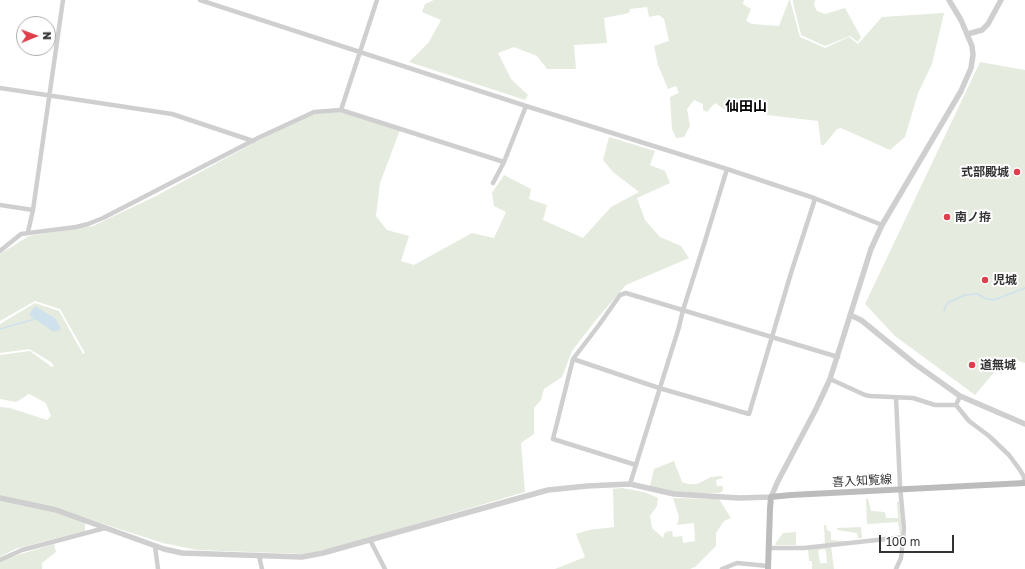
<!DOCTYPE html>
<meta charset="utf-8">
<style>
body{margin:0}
#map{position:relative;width:1025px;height:569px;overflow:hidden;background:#fff;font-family:"Golos Text",sans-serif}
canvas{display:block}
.north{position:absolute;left:16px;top:16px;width:40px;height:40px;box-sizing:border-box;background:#fff;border:1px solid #adadad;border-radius:50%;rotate:89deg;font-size:11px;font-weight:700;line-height:16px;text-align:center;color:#323232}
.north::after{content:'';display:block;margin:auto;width:14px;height:18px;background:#dd3f4d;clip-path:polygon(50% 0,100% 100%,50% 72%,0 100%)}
.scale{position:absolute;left:879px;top:535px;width:75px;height:18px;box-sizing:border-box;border:2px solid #323232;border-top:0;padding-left:5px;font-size:12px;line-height:14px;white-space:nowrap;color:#323232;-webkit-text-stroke:3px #fff;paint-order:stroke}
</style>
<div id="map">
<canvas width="1025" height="569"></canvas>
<div class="north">N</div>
<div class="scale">100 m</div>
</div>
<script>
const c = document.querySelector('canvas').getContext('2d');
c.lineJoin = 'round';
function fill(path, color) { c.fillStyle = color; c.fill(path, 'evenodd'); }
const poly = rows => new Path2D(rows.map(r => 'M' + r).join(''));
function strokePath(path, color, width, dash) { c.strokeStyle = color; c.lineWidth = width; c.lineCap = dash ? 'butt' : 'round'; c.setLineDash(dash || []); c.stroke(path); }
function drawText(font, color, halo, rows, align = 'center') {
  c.font = font + ' "Golos Text","Noto Sans JP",sans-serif'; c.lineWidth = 4; c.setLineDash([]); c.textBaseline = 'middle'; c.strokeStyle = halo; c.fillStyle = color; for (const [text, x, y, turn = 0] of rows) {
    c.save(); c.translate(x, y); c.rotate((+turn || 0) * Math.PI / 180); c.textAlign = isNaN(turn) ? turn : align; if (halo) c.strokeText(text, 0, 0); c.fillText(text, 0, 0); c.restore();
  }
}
fill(poly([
 [434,0,744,0,743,4,751,9,746,21,752,24,779,26,789,0,790,0,800,37,825,48,849,37,858,44,882,17,944,13,932,64,918,93,905,137,890,150,841,128,837,129,824,145,821,145,818,121,767,115,767,106,734,102,728,112,715,103,707,112,703,110,703,104,694,100,687,109,690,126,684,137,676,138,672,129,670,97,679,93,676,86,668,89,658,65,654,46,669,41,664,19,659,15,649,17,647,7,630,9,629,13,604,18,607,43,574,45,576,69,547,69,537,56,514,47,498,53,511,79,528,95,525,100,409,62,429,42,441,20,422,12,425,4],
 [793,0,815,0,814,5,817,11,825,14,845,8,861,37,858,42,850,36,825,46,801,35,793,2],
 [980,62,1025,70,1025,363,1007,357,975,395,895,336,865,304],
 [343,112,400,130,380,183,376,216,387,230,409,236,401,261,414,265,472,233,494,238,506,212,494,206,492,193,504,175,531,189,529,199,547,205,543,220,583,238,611,207,639,192,613,172,603,160,609,137,655,151,650,165,665,171,670,183,637,198,645,220,660,237,681,246,689,258,626,285,595,321,572,351,562,377,544,389,541,400,534,408,534,434,521,443,525,492,338,547,304,554,197,550,163,543,85,518,85,531,15,549,0,557,0,407,10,408,47,420,51,416,46,403,29,394,16,402,0,399,0,355,30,351,52,367,54,366,51,362,29,349,0,353,0,324,35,303,59,311,83,354,85,353,60,309,35,301,0,321,0,254,29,236,93,226,156,196,287,125,315,114],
 [674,461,682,482,688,484,697,484,711,477,722,476,723,478,716,480,717,486,723,486,723,490,720,493,691,493,673,492,650,486,654,469],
 [622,488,644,492,658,498,657,506,650,516,652,528,663,538,665,532,672,531,673,537,682,536,683,543,695,541,694,523,677,525,679,517,673,498,719,499,731,518,724,521,716,533,716,546,695,567,690,569,555,569,585,557,576,534,589,530,614,527,613,489],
 [866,499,868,499,871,511,885,512,886,518,898,518,897,502,899,501,902,534,900,534,898,522,867,524],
 [824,525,826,525,827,530,831,532,831,540,844,541,844,542,831,546,834,569,812,569,812,561,809,561,808,549,825,546],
 [822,549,826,550,827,563,820,563,818,551],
 [861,527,862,538,858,538,857,533,837,530,837,528],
 [796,532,796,545,776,545,775,544,783,533],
 [54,544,56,552,42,563,42,569,0,569,0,562,11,557]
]), '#e5ebde');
fill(poly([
 [35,306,56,319,61,329,54,332,52,331,29,315]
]), '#cfe1ec');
strokePath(poly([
 [944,311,946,305,949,302,965,295,977,294,987,299,994,300,1025,288],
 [0,329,35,319]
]), '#cfe1ec', 1.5);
strokePath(poly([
 [200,0,526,106,727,169,814,198,882,225],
 [0,88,172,114,253,141],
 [341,110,377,0],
 [493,183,504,162,526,106],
 [0,205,33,210],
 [28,232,33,210,63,0],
 [0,251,21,234,76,227,88,224,103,218,260,137,314,112,341,110,504,162],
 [573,359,659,388,749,414,791,273,814,202,814,198],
 [830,379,865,395,870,396,913,398,935,405,956,405,960,396],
 [896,397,900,486,904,529,901,558,896,569],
 [956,405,969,421,989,436,1009,455,1020,470,1024,477,1024,483],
 [636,465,553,439,573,359,599,325,620,295,626,293,838,357],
 [630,484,679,327,683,310,705,241,727,169],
 [370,540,385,569],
 [155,546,158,569],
 [769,548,804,548,904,537],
 [259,556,262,569],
 [0,560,22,550,105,528],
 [722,569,737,563,768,566]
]), '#cfcfcf', 4.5);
strokePath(poly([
 [968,34,982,30,988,24,1001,0],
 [850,315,861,320,915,364,960,396,1025,424],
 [0,498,56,510,164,549,182,553,302,557,323,553,548,490,587,486,630,484,674,494,740,498,771,497,778,481,816,409,830,379,871,249,882,225,961,91,971,68,973,55,972,46,961,20,949,0]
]), '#cfcfcf', 5.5);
strokePath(poly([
 [768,569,770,509,771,497,791,495,1025,483]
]), '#bcbcbc', 6);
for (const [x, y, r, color] of [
 [1017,172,4,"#dd3f4d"],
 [947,217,4,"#dd3f4d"],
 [985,280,4,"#dd3f4d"],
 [972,365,4,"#dd3f4d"]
]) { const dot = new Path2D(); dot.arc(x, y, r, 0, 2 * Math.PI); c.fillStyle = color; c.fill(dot); strokePath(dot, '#fff', 1.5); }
drawText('bold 12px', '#323232', '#fff', [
 ["式部殿城",1009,172,"right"],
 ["南ノ拵",955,217],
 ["児城",993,280],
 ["道無城",980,365]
], 'left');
drawText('12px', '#323232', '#fff', [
 ["喜入知覧線",862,481,-3]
]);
drawText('bold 14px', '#000', '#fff', [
 ["仙田山",746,107]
]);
</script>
